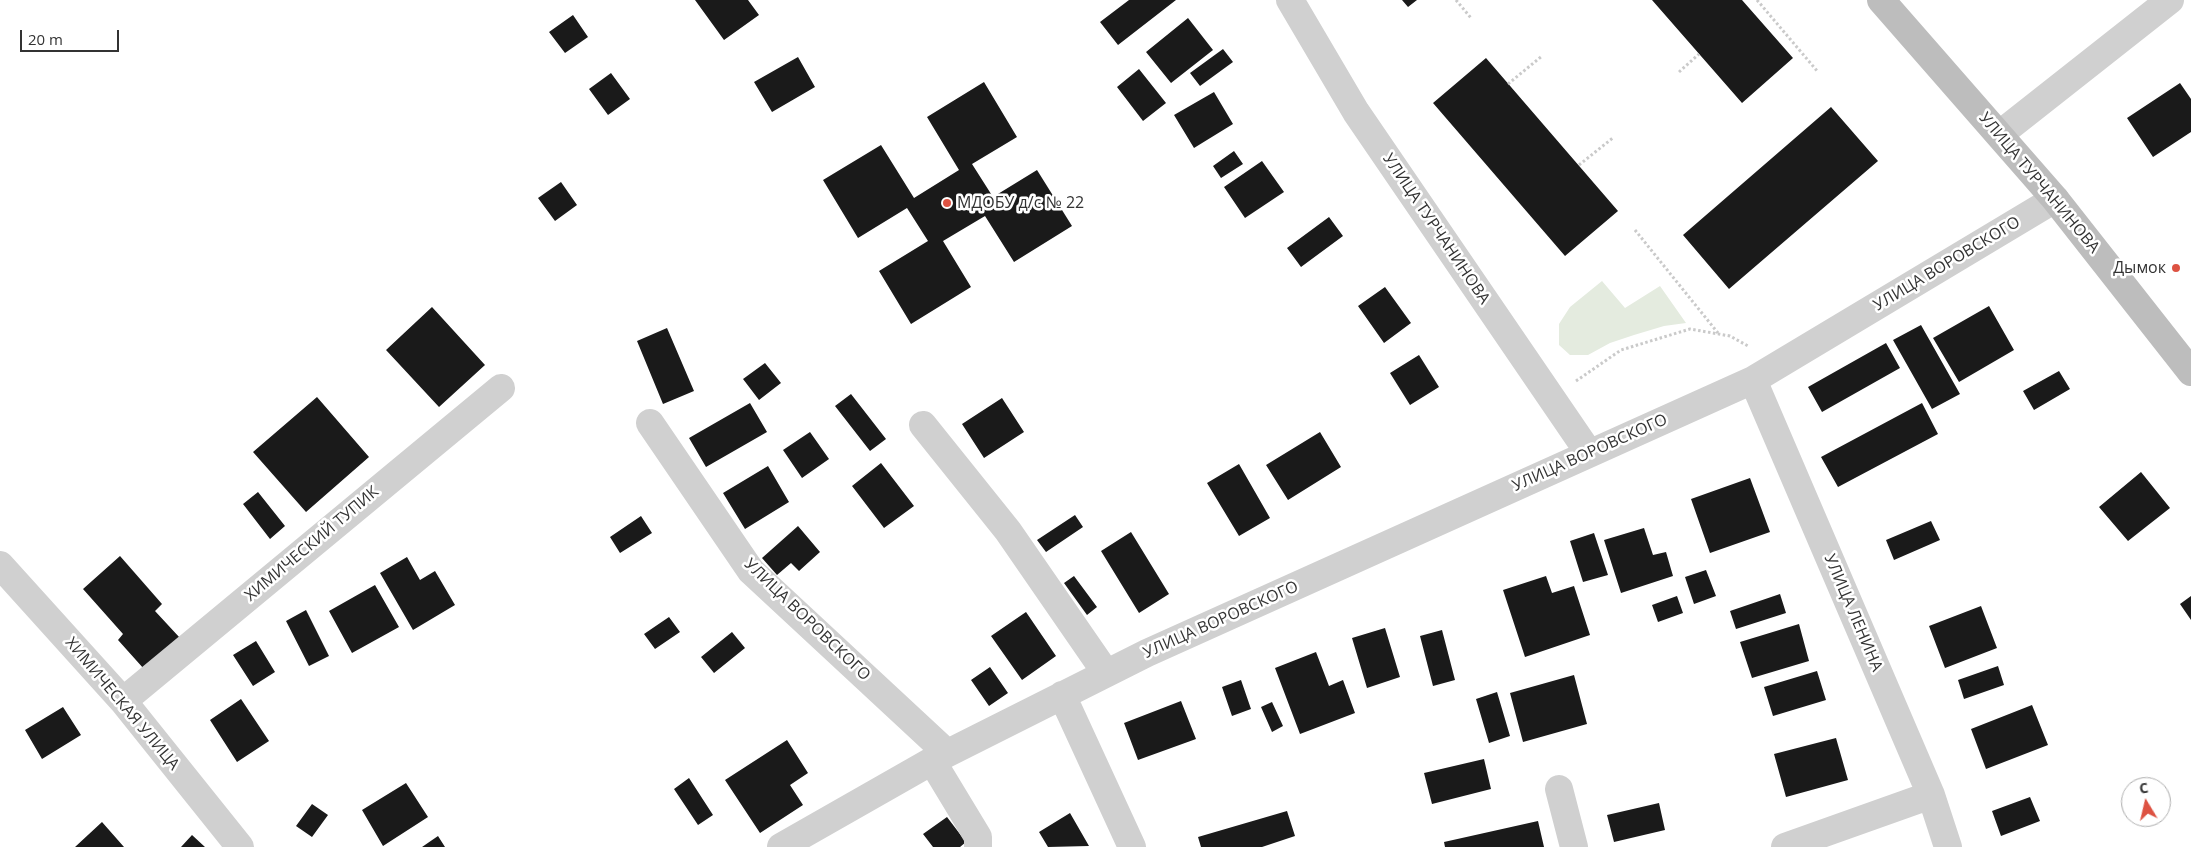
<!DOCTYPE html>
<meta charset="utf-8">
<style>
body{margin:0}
#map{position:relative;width:2191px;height:847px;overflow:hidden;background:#fff;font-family:"Open Sans",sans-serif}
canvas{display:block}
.north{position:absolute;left:2121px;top:777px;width:50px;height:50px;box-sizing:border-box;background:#fff;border:1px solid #adadad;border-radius:50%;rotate:351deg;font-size:14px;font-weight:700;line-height:20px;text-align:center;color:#333}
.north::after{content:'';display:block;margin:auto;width:18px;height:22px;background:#dd5242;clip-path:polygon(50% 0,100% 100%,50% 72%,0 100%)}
.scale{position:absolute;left:20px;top:30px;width:99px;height:22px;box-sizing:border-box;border:2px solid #333;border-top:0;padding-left:6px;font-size:15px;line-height:18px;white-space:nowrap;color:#333;-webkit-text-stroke:4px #fff;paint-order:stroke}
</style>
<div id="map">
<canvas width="2191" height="847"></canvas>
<div class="north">С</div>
<div class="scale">20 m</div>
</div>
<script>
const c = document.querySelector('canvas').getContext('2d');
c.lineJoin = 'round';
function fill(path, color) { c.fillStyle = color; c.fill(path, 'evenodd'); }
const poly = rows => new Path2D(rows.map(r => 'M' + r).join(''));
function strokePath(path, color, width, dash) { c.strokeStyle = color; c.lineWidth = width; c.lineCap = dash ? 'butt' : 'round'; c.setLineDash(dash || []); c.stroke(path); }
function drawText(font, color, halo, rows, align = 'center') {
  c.font = font + ' "Open Sans",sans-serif'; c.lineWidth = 5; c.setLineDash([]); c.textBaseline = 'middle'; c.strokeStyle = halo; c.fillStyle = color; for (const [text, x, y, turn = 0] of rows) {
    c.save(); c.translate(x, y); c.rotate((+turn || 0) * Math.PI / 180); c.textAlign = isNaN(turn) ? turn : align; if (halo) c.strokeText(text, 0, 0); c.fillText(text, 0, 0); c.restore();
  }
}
fill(poly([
 [1602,281,1625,308,1660,286,1686,323,1664,326,1634,335,1610,343,1588,355,1570,355,1559,345,1559,324,1570,307]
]), '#e4ebdf');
fill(poly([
 [695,0,748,0,759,15,724,40],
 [1129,0,1176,0,1118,45,1100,22],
 [1402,0,1417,0,1408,7],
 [1652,0,1742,0,1793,58,1742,103],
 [573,15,588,37,565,53,549,32],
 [1188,18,1213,50,1171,83,1146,52],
 [1223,49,1233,62,1200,86,1190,73],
 [798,57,815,87,772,112,754,82],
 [1486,58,1618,211,1565,256,1433,103],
 [1139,69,1166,103,1143,121,1117,87],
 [611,73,630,99,608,115,589,89],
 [984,82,1017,137,972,164,993,197,1037,170,1072,226,1014,262,985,216,943,241,971,287,911,324,879,271,928,241,907,208,858,238,823,180,881,145,914,198,959,170,927,117],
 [2180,83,2191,99,2191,132,2153,157,2127,118],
 [1214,92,1233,124,1194,148,1174,115],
 [1831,107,1878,161,1729,289,1683,235],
 [1234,151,1243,164,1221,178,1213,166],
 [1262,161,1284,192,1245,218,1224,187],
 [561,182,577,205,555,221,538,198],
 [1329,217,1343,236,1301,267,1287,248],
 [1385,287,1411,323,1384,343,1358,306],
 [1989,306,2014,350,1959,382,1933,338],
 [432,307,485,365,439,407,386,350],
 [1921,325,1960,394,1932,409,1893,340],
 [667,328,694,391,663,404,637,341],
 [1886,343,1900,368,1822,412,1808,387],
 [1419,355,1439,387,1410,405,1390,373],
 [765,363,781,383,759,400,743,379],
 [2059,371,2070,389,2034,410,2023,391],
 [851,394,886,439,870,451,835,406],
 [317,397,369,457,306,512,253,452],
 [1002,398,1024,432,984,458,962,424],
 [750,403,767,432,706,467,689,438],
 [1922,403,1938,434,1838,487,1821,457],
 [810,432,829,459,802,478,783,450],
 [1320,432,1341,467,1288,500,1266,465],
 [881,463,914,506,884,528,852,486],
 [1239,464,1270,518,1239,536,1207,483],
 [768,466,789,502,745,529,723,493],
 [2141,472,2170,508,2128,541,2099,507],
 [1750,478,1770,532,1710,553,1691,499],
 [258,492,285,526,270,539,243,504],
 [1075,515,1083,527,1046,552,1037,540],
 [641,516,652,533,620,553,610,537],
 [1931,521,1940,540,1894,560,1886,540],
 [798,526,820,552,799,571,791,563,777,575,762,558],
 [1644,528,1653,555,1666,552,1673,576,1621,593,1604,540],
 [1131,532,1169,594,1139,613,1101,551],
 [1594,533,1608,575,1583,582,1570,541],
 [120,556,162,604,155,611,180,638,144,669,118,640,123,634,83,589],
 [407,557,420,580,435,571,455,605,413,630,380,573],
 [1706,570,1716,596,1694,604,1685,577],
 [1074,576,1097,607,1087,615,1064,583],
 [1546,576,1552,593,1574,586,1590,635,1525,657,1503,590],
 [375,585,399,627,352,653,329,611],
 [1780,594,1786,613,1736,629,1730,611],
 [1677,596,1683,613,1658,622,1652,605],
 [2191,596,2191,620,2180,604],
 [1981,606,1997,648,1945,668,1929,626],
 [306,610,329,656,309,666,286,621],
 [1026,612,1056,656,1022,680,991,636],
 [669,617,680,632,655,649,644,634],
 [1799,624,1809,661,1752,678,1740,642],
 [1385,628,1400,677,1367,688,1352,638],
 [1442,630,1455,680,1433,686,1420,636],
 [732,632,745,648,714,673,701,657],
 [256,641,275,672,253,686,233,655],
 [1316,652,1329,686,1343,680,1355,713,1300,734,1275,668],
 [1998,666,2004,685,1964,699,1958,680],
 [990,667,1008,693,989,706,971,680],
 [1817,671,1826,700,1773,716,1764,687],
 [1574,675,1587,724,1523,742,1510,693],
 [1241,680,1251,709,1232,716,1222,687],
 [1497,692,1510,736,1489,743,1476,699],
 [241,699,269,741,237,762,210,720],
 [1181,701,1196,739,1138,760,1124,723],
 [1272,702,1283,726,1272,732,1261,707],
 [2032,705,2048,745,1986,769,1971,729],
 [63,707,81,735,42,759,25,730],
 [1836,738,1848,780,1786,797,1774,754],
 [787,740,808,773,790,785,803,805,760,833,725,780],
 [1484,759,1491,789,1432,804,1424,773],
 [689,778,713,815,698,825,674,789],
 [406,783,428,817,383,846,362,810],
 [2030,797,2040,821,2001,836,1992,811],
 [1659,803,1665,830,1614,842,1607,815],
 [312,804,328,815,312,837,296,826],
 [1287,811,1295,836,1262,847,1201,847,1198,837],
 [1070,813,1089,846,1048,847,1039,832],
 [947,817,966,842,960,847,933,847,923,834],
 [1538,821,1544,847,1445,847,1444,842],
 [102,822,124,847,75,847],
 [192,835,205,847,181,847],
 [438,836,445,847,422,847]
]), '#1a1a1a');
strokePath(poly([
 [1456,0,1471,18],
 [1757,0,1818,72],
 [1679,72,1699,54],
 [1508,84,1542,56],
 [1579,165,1614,137],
 [1635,230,1718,333],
 [1576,381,1621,350,1690,329,1730,336,1748,346]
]), '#cacaca', 3, [2.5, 2.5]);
strokePath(poly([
 [1290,0,1356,112,1589,453],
 [2000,134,2170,0],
 [1753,380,1931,795,1948,847],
 [650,423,751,571,947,753],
 [923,425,1008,531,1106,673],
 [0,565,123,701,240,847],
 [1062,695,1132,847],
 [123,701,501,388],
 [932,761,978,837,978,847],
 [1559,789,1574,847],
 [781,847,932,761,1147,653,1753,380,2055,199],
 [1785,847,1931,795]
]), '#d0d0d0', 28);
strokePath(poly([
 [1881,0,2055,199,2191,372]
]), '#bdbdbd', 28);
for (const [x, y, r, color] of [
 [947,203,5,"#dd5242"],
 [2176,268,5,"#dd5242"]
]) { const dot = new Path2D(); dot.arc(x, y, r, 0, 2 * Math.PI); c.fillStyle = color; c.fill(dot); strokePath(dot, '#fff', 2); }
drawText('16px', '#333', '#fff', [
 ["УЛИЦА ТУРЧАНИНОВА",2039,183,50],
 ["УЛИЦА ТУРЧАНИНОВА",1436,229,56],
 ["УЛИЦА ВОРОВСКОГО",1947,264,-31],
 ["УЛИЦА ВОРОВСКОГО",1590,453,-24],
 ["ХИМИЧЕСКИЙ ТУПИК",312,544,-40],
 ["УЛИЦА ЛЕНИНА",1853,613,67],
 ["УЛИЦА ВОРОВСКОГО",807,620,44],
 ["УЛИЦА ВОРОВСКОГО",1221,620,-24],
 ["ХИМИЧЕСКАЯ УЛИЦА",122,704,50]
]);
drawText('16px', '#333', '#fff', [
 ["МДОБУ д/с № 22",957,203],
 ["Дымок",2166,268,"right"]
], 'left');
</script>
